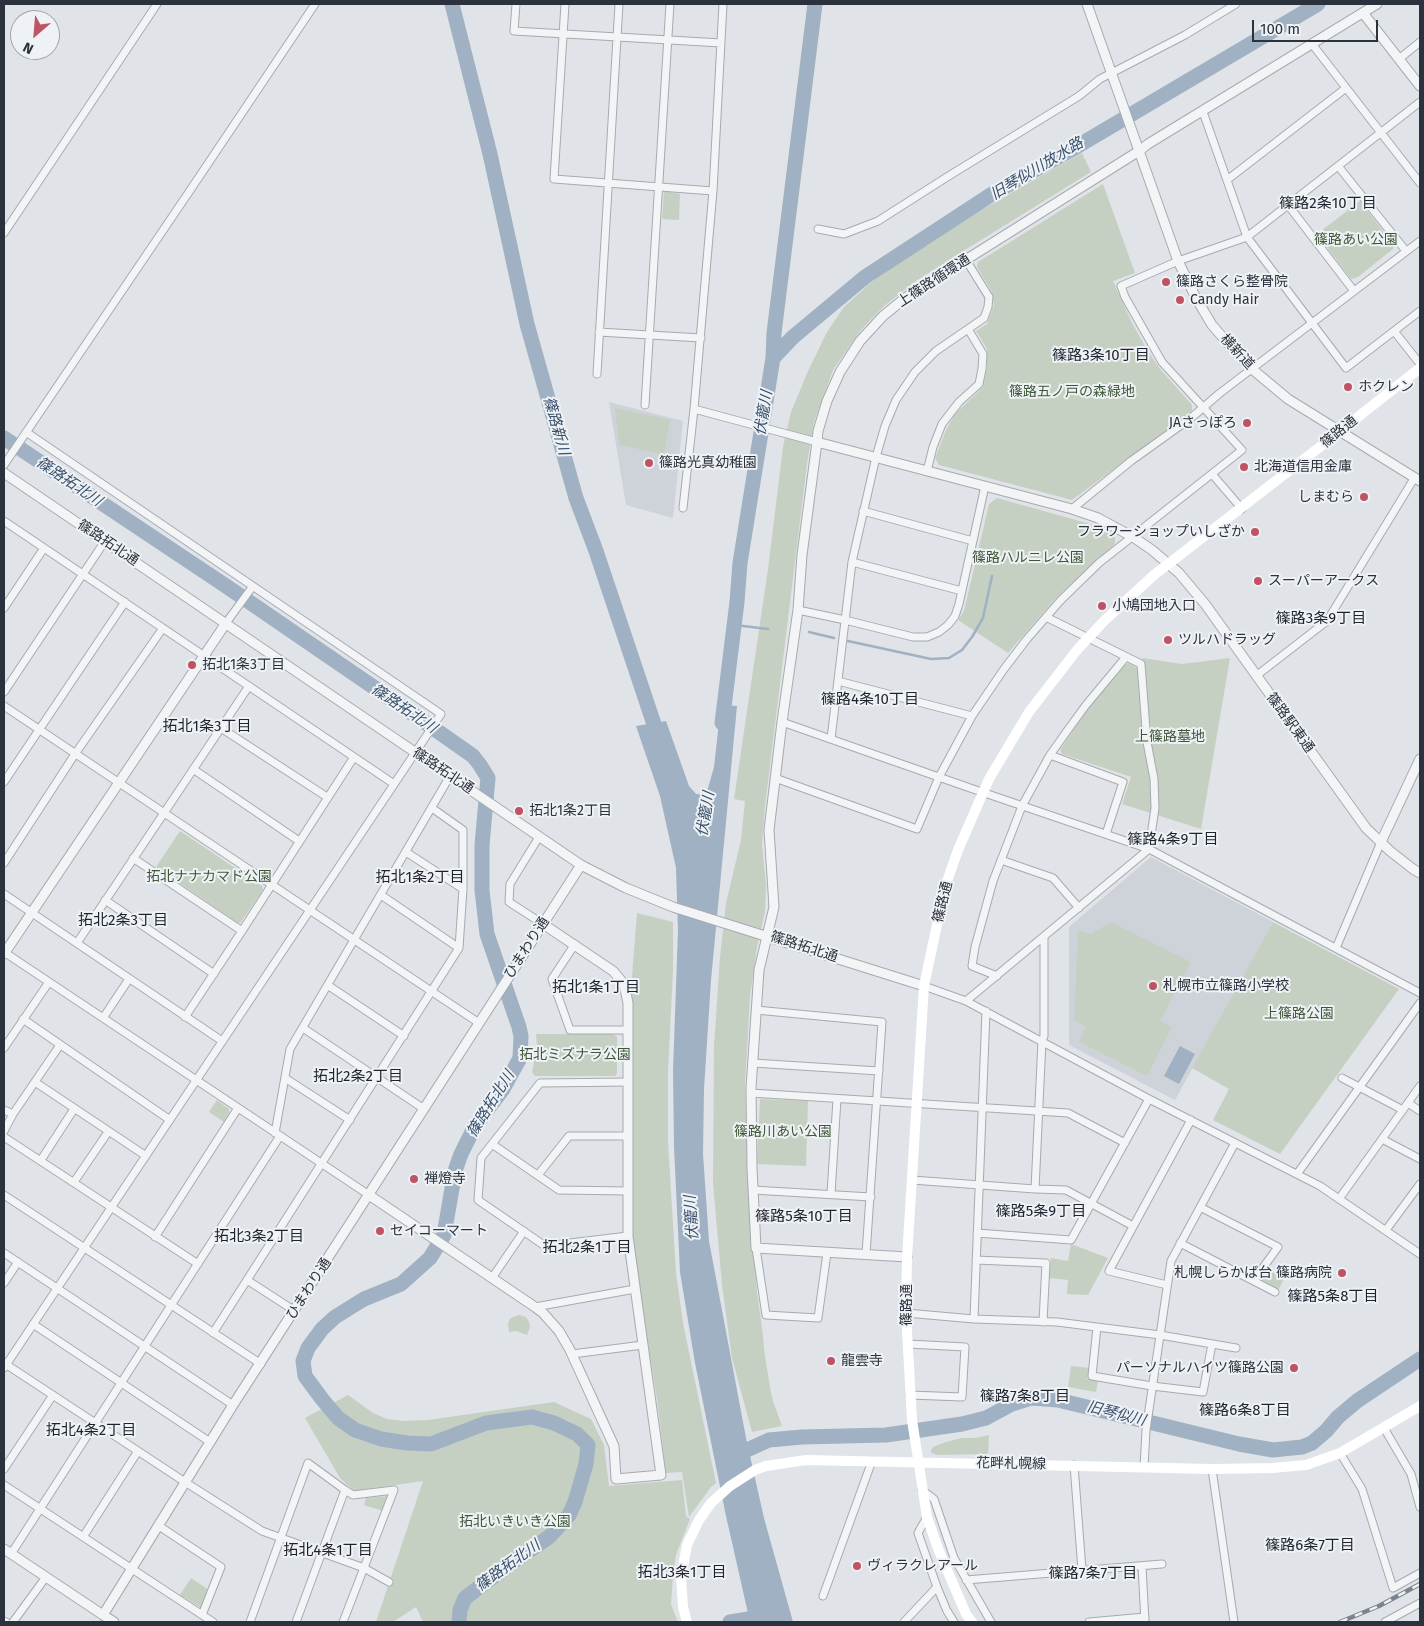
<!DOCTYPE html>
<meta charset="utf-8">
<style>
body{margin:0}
#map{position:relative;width:1424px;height:1626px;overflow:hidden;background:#e0e3e7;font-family:"Fira Sans",sans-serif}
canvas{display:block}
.frame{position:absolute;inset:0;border:5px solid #2b313d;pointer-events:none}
.north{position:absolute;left:10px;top:10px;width:50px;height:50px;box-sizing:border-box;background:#eff2f5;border:1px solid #a1a5ab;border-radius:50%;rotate:207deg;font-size:14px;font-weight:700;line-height:20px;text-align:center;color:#2b313d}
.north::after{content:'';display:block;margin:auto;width:18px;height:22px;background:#be5363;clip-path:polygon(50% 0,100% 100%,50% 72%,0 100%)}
.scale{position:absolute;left:1252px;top:20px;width:126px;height:22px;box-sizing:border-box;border:2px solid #2b313d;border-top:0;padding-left:6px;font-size:15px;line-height:18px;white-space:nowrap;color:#2b313d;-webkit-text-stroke:4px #eff2f5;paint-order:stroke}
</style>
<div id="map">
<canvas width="1424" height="1626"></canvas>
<div class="frame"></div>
<div class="north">N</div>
<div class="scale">100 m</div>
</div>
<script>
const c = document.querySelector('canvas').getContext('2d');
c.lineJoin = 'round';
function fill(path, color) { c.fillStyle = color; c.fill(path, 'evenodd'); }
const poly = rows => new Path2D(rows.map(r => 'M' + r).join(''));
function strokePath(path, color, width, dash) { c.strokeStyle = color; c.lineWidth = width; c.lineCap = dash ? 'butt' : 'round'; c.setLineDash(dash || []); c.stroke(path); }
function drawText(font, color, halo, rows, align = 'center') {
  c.font = font + ' "Fira Sans","Noto Sans JP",sans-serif'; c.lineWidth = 4; c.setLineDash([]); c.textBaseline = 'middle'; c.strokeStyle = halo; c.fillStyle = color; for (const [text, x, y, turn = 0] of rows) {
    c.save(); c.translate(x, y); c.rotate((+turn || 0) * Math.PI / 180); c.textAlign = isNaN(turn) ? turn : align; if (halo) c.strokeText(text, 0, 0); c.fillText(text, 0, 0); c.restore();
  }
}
fill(poly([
 [609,402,683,421,673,518,626,505],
 [1151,857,1273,922,1175,1100,1069,1045,1069,927]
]), '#ced2d9');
fill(poly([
 [1082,153,1091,172,960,253,916,281,884,306,861,330,833,370,814,422,807,464,765,806,762,844,766,886,765,911,757,947,750,997,745,1083,748,1186,757,1292,762,1328,765,1357,772,1398,782,1426,752,1432,732,1358,722,1285,713,1183,714,1046,720,957,726,903,741,840,745,801,734,799,768,569,783,447,791,412,808,371,827,332,844,307,869,284,911,254,972,215],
 [1103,184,1135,273,1113,281,1132,323,1149,353,1161,370,1192,405,1192,411,1072,500,939,465,935,458,946,430,955,414,983,387,987,368,987,349,976,331,987,324,994,305,992,292,977,267,978,262],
 [664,191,680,194,679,220,662,219],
 [1360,201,1394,245,1393,249,1358,277,1351,279,1317,234],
 [615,408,670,420,664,454,619,445],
 [997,498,1090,524,1115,537,1115,544,1055,599,1008,653,958,620,964,611,989,504],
 [1143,658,1182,664,1230,658,1201,829,1122,804,1131,777,1062,754,1060,750,1083,715,1125,665,1129,663,1137,668],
 [180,831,262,886,263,890,241,922,238,923,156,867],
 [637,913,673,922,673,971,668,1071,668,1142,676,1273,683,1323,716,1483,711,1487,689,1517,682,1472,666,1473,657,1399,640,1295,633,1234,631,1112,632,976],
 [1111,922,1191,962,1160,1021,1172,1027,1147,1076,1079,1042,1086,1027,1074,1020,1078,930,1091,934],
 [1273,922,1399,989,1280,1154,1213,1120,1229,1089,1192,1068],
 [536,1034,613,1034,617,1037,617,1073,615,1076,535,1076,532,1072,537,1046],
 [760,1099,808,1101,806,1166,757,1164],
 [217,1100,229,1109,229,1113,224,1122,209,1112],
 [1071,1244,1108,1258,1088,1295,1067,1294,1068,1280,1049,1278,1051,1258,1068,1261],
 [1268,1270,1284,1278,1279,1289,1261,1280],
 [519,1315,526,1317,529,1322,530,1327,527,1335,516,1331,509,1332,508,1323,510,1319,513,1317],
 [1071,1366,1089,1368,1087,1379,1098,1381,1096,1392,1068,1387],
 [348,1395,373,1413,387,1419,403,1421,428,1420,554,1402,591,1419,604,1445,609,1486,682,1480,686,1516,690,1519,676,1555,673,1575,671,1604,678,1622,423,1622,416,1607,393,1622,376,1622,423,1481,354,1491,340,1478,305,1418],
 [989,1435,988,1454,938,1455,931,1453,931,1451,933,1447,946,1442,962,1438,976,1438],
 [388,1496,383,1511,364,1505,366,1498],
 [191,1578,209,1590,204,1606,200,1607,180,1595]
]), '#c6d0c2');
fill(poly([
 [721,705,737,706,711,980,704,1089,703,1154,709,1241,746,1438,764,1518,793,1622,750,1622,726,1516,695,1363,680,1272,674,1147,673,1070,678,931,676,868,660,796,636,726,666,721,689,786,696,794,706,795,714,767],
 [1180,1046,1195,1054,1179,1084,1164,1076]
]), '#9fb1c3');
strokePath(poly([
 [735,625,768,629],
 [809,632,834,638],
 [848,641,931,659,949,658,962,650,972,637,983,618,992,576]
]), '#9fb1c3', 2.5);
strokePath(poly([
 [452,4,490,154,527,324,576,498,596,551,660,742],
 [773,358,793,337,865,277,992,194,1071,150,1318,4],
 [4,438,226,586,423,721,473,756,480,765,488,778,482,845,482,890,487,934,519,1027,521,1036,520,1058,503,1089,475,1126,461,1154,455,1171,444,1235,430,1258,401,1284,364,1299,335,1317,322,1329,308,1348,303,1361,305,1376,322,1399,338,1418,355,1430,381,1439,407,1443,431,1444,486,1423,532,1417,554,1423,577,1434,588,1445,586,1464,575,1502,569,1515,549,1537,514,1561,465,1598,460,1610,459,1622],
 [722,723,737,602,740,563,773,358,774,333,815,4],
 [733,1459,747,1450,769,1440,802,1437,886,1435,962,1424,986,1418,1012,1404,1031,1398,1058,1400,1239,1444,1273,1450,1302,1447,1312,1443,1326,1431,1338,1417,1357,1401,1420,1359],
 [730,1622,767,1616]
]), '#9fb1c3', 15);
const minor = poly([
 [516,4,514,31,721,43],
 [565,4,554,179,713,191],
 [1312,44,1420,183],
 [1399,59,1420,42],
 [1203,112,1247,237,1346,368,1420,311],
 [1338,166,1406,251],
 [1227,180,1346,88],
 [1288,205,1354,291],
 [818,229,844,234,878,221,947,177,1079,96,1100,79,1185,35,1236,4],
 [4,233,157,4],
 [1394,331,1420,364],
 [599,332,701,338],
 [597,374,619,4],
 [645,405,670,4],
 [694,409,817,442],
 [4,465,189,192,315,4],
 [927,471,933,447,942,424,959,402,979,384,982,369,983,354,968,329,984,318,988,307,989,297,966,260],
 [1212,474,1242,509],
 [683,508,694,409,713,191,723,4],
 [1072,509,1131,461,1191,418,1220,393,1420,241],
 [863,511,973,541],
 [4,521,394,784],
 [852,562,962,591],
 [4,608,44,548],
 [798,610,845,620,913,637,927,637,939,632,948,625,955,616,959,604,985,486],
 [226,623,253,586],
 [1256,676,1327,621,1415,477],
 [838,681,972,716],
 [4,692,105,541],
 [4,706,479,1023],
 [782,722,970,788,1149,849,1420,993],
 [221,728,327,797],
 [831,739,852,562,876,457,885,426,896,400,915,372,936,351,968,329],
 [1050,755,1123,782,1106,834],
 [193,769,299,841],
 [775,778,917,829,939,777,972,716,1004,669,1027,639,1060,601,1099,563,1242,450,1162,362,1125,297,1121,286,1178,261,1247,237,1420,102],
 [4,782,125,602],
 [539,837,510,884,509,902,543,924],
 [406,852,463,889],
 [133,858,242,931],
 [1001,860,1053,878,1079,908],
 [4,863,75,754,163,628],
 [4,894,222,1041],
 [381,895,459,948],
 [105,900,214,974],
 [77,943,249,686],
 [575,944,552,979,570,1030,628,1030],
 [1336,948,1381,842],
 [4,952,369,1195],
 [997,976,972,966,975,947,993,881,1022,806,1050,755,1067,731,1086,705,1126,657],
 [329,986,404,1036],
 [924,986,966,1001,1149,1099,1320,1186,1420,1254],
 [966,1001,1149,849,1155,808,1154,779,1147,742,1141,664,1046,617],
 [756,1010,882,1022,866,1254],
 [185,1017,242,931,354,757],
 [103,1018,129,979],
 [23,1019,170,1120],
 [303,1028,424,1109],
 [4,1048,49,982],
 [753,1063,879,1071],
 [285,1078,350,1120],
 [1342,1078,1403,1110],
 [35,1082,146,1156],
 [628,1082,540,1083,481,1158,478,1200,545,1246,628,1236],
 [751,1093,1068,1113,1125,1143],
 [1408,1103,1420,1111],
 [4,1110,13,1114],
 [4,1131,13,1114,60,1045],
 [275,1133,290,1049,450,776],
 [4,1137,198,1264],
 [1382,1139,1420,1159],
 [492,1144,559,1190,628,1191],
 [41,1160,74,1109],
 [1297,1174,1420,1003],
 [538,1175,569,1136,628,1136],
 [912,1180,1035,1189,1042,1041,1044,1036,1044,937],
 [74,1182,108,1132],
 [1035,1189,1066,1190,1133,1226],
 [753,1190,871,1197],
 [831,1194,837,1099],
 [4,1195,261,1364],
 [1339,1199,1420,1086],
 [1200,1207,1278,1247,1254,1280],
 [1386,1230,1420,1184],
 [977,1233,1071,1240,1149,1099],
 [155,1237,238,1108],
 [1180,1243,1275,1292],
 [756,1248,766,1315,818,1318,827,1253],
 [4,1253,233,1405],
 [976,1260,1046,1263,1043,1322],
 [492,1278,524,1231],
 [4,1283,18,1262],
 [1167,1285,1109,1271,1191,1120],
 [535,1307,635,1289],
 [295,1311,247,1280,459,948,463,889,463,830,432,808],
 [906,1313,974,1319,1057,1322,1160,1335,1236,1348],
 [974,1319,986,1011],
 [33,1324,210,1442],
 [1097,1327,1092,1376,1152,1386,1203,1392,1212,1344],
 [213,1333,247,1280],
 [908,1344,965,1347,962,1397,910,1395],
 [572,1354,643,1345],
 [4,1363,185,1482,262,1531,364,1568,389,1582],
 [4,1368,441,714,26,432],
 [1384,1428,1411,1474,1420,1507],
 [1340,1453,1362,1489,1393,1588,1420,1573],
 [1074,1465,1082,1570],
 [1144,1467,1146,1430,1171,1261,1235,1143],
 [4,1469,53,1395],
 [1212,1469,1234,1622],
 [4,1485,213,1622],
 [922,1490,934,1499,954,1558,991,1622],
 [927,1517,918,1533,937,1587,947,1611,954,1622],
 [159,1526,221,1567,202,1615],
 [83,1537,138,1451],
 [11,1554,280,1136],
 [1142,1566,1145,1622],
 [966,1580,1162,1564],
 [823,1596,872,1461],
 [4,1621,6,1622],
 [13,1622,46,1577],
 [250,1622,308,1463,345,1490],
 [296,1622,345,1490,353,1495,394,1490,343,1622],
 [904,1622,937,1587],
 [1089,1622,1145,1617],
 [1385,1622,1420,1603]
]);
const tertiary = poly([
 [1087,4,1178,261,1196,298,1212,325,1232,348,1252,369,1288,399,1420,481],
 [1377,4,1148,144,1139,151,905,298,883,316,860,341,840,372,827,401,818,431,817,442,1072,509,1098,518,1133,537,1152,550,1179,573,1205,604,1366,828,1390,851,1413,869,1420,873],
 [1363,13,1420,86],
 [817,442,802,555,798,610,782,722,769,830,774,907,759,970,751,1088,752,1168,756,1248,907,1257],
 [4,473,581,865,626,888,673,907,924,986],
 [1381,842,1420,759],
 [4,954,226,623],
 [369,1195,535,1307,543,1313,559,1331,570,1350,614,1446,616,1479,661,1475,628,1236,628,1003,624,984,613,971,543,924],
 [4,1549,103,1615,233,1405,581,865],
 [103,1615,114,1622]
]);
strokePath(minor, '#a6aab1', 9);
strokePath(tertiary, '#a6aab1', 11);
strokePath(minor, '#f2f4f6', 7);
strokePath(tertiary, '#f2f4f6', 9);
strokePath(poly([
 [687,1622,683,1607,681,1577,687,1545,699,1520,711,1503,730,1486,755,1470,766,1466,806,1460,1212,1469,1272,1468,1306,1465,1340,1453,1420,1406],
 [972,1622,966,1614,939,1551,927,1517,912,1420,906,1313,907,1257,924,986,945,887,958,850,989,779,1029,712,1077,650,1104,621,1154,575,1325,443,1420,368]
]), '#fff', 10);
const rail = poly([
 [1340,1622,1379,1606,1420,1584]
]);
strokePath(rail, '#7b838f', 4.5);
strokePath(rail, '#eff2f5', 2.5, [8]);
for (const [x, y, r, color] of [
 [1166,282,5,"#be5363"],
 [1180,300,5,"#be5363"],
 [1348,387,5,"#be5363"],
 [1247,423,5,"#be5363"],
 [649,463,5,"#be5363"],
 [1244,467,5,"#be5363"],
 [1364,497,5,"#be5363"],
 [1255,532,5,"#be5363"],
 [1258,581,5,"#be5363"],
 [1102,606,5,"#be5363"],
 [1168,640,5,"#be5363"],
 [192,665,5,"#be5363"],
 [519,811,5,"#be5363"],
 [1153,986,5,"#be5363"],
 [414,1179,5,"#be5363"],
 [380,1231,5,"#be5363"],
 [1342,1273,5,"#be5363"],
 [831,1361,5,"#be5363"],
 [1294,1368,5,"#be5363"],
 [857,1566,5,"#be5363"]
]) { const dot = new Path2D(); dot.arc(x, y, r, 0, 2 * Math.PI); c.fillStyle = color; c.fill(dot); strokePath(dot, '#eff2f5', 2); }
drawText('14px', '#3f5739', '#eff2f5', [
 ["篠路あい公園",1356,240],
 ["篠路五ノ戸の森緑地",1072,392],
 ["篠路ハルニレ公園",1028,558],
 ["上篠路墓地",1170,737],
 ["拓北ナナカマド公園",209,877],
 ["上篠路公園",1299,1014],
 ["拓北ミズナラ公園",575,1055],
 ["篠路川あい公園",783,1132],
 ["拓北いきいき公園",515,1522]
]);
drawText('14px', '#2b313d', '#eff2f5', [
 ["上篠路循環通",934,281,-33],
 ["横新道",1237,352,47],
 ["篠路通",1339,432,-39],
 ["篠路拓北通",108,543,34],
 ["篠路駅東通",1290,723,54],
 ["篠路拓北通",443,771,34],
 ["篠路通",943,902,-76],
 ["篠路拓北通",804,947,18],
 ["ひまわり通",527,948,-57],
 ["ひまわり通",309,1289,-57],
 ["篠路通",907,1305,-90],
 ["花畔札幌線",1011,1464,1]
]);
drawText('14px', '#2b313d', '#eff2f5', [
 ["篠路さくら整骨院",1176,282],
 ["Candy Hair",1190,300],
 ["ホクレン",1358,387],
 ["JAさっぽろ",1237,423,"right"],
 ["篠路光真幼稚園",659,463],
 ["北海道信用金庫",1254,467],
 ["しまむら",1354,497,"right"],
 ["フラワーショップいしざか",1245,532,"right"],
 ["スーパーアークス",1268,581],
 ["小鳩団地入口",1112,606],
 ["ツルハドラッグ",1178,640],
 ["拓北1条3丁目",202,665],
 ["拓北1条2丁目",529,811],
 ["札幌市立篠路小学校",1163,986],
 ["禅燈寺",424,1179],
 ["セイコーマート",390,1231],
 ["札幌しらかば台 篠路病院",1332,1273,"right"],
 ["龍雲寺",841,1361],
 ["パーソナルハイツ篠路公園",1284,1368,"right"],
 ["ヴィラクレアール",867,1566]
], 'left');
drawText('italic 15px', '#39506c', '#eff2f5', [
 ["旧琴似川放水路",1037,169,-31],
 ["伏籠川",764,413,-81],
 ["篠路新川",556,426,74],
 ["篠路拓北川",69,482,34],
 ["篠路拓北川",404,709,34],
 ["伏籠川",706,814,-81],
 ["篠路拓北川",491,1104,-58],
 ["伏籠川",692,1218,-94],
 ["旧琴似川",1116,1414,14],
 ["篠路拓北川",508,1566,-36]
]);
drawText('15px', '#1d222e', '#eff2f5', [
 ["篠路2条10丁目",1328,204],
 ["篠路3条10丁目",1101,356],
 ["篠路3条9丁目",1321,619],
 ["篠路4条10丁目",870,700],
 ["拓北1条3丁目",207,727],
 ["篠路4条9丁目",1173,840],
 ["拓北1条2丁目",420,878],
 ["拓北2条3丁目",123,921],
 ["拓北1条1丁目",596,988],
 ["拓北2条2丁目",358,1077],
 ["篠路5条9丁目",1041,1212],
 ["篠路5条10丁目",804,1217],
 ["拓北3条2丁目",259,1237],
 ["拓北2条1丁目",587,1248],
 ["篠路5条8丁目",1333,1297],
 ["篠路7条8丁目",1025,1397],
 ["篠路6条8丁目",1245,1411],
 ["拓北4条2丁目",91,1431],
 ["篠路6条7丁目",1310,1546],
 ["拓北4条1丁目",328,1551],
 ["拓北3条1丁目",682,1573],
 ["篠路7条7丁目",1093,1574]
]);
</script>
